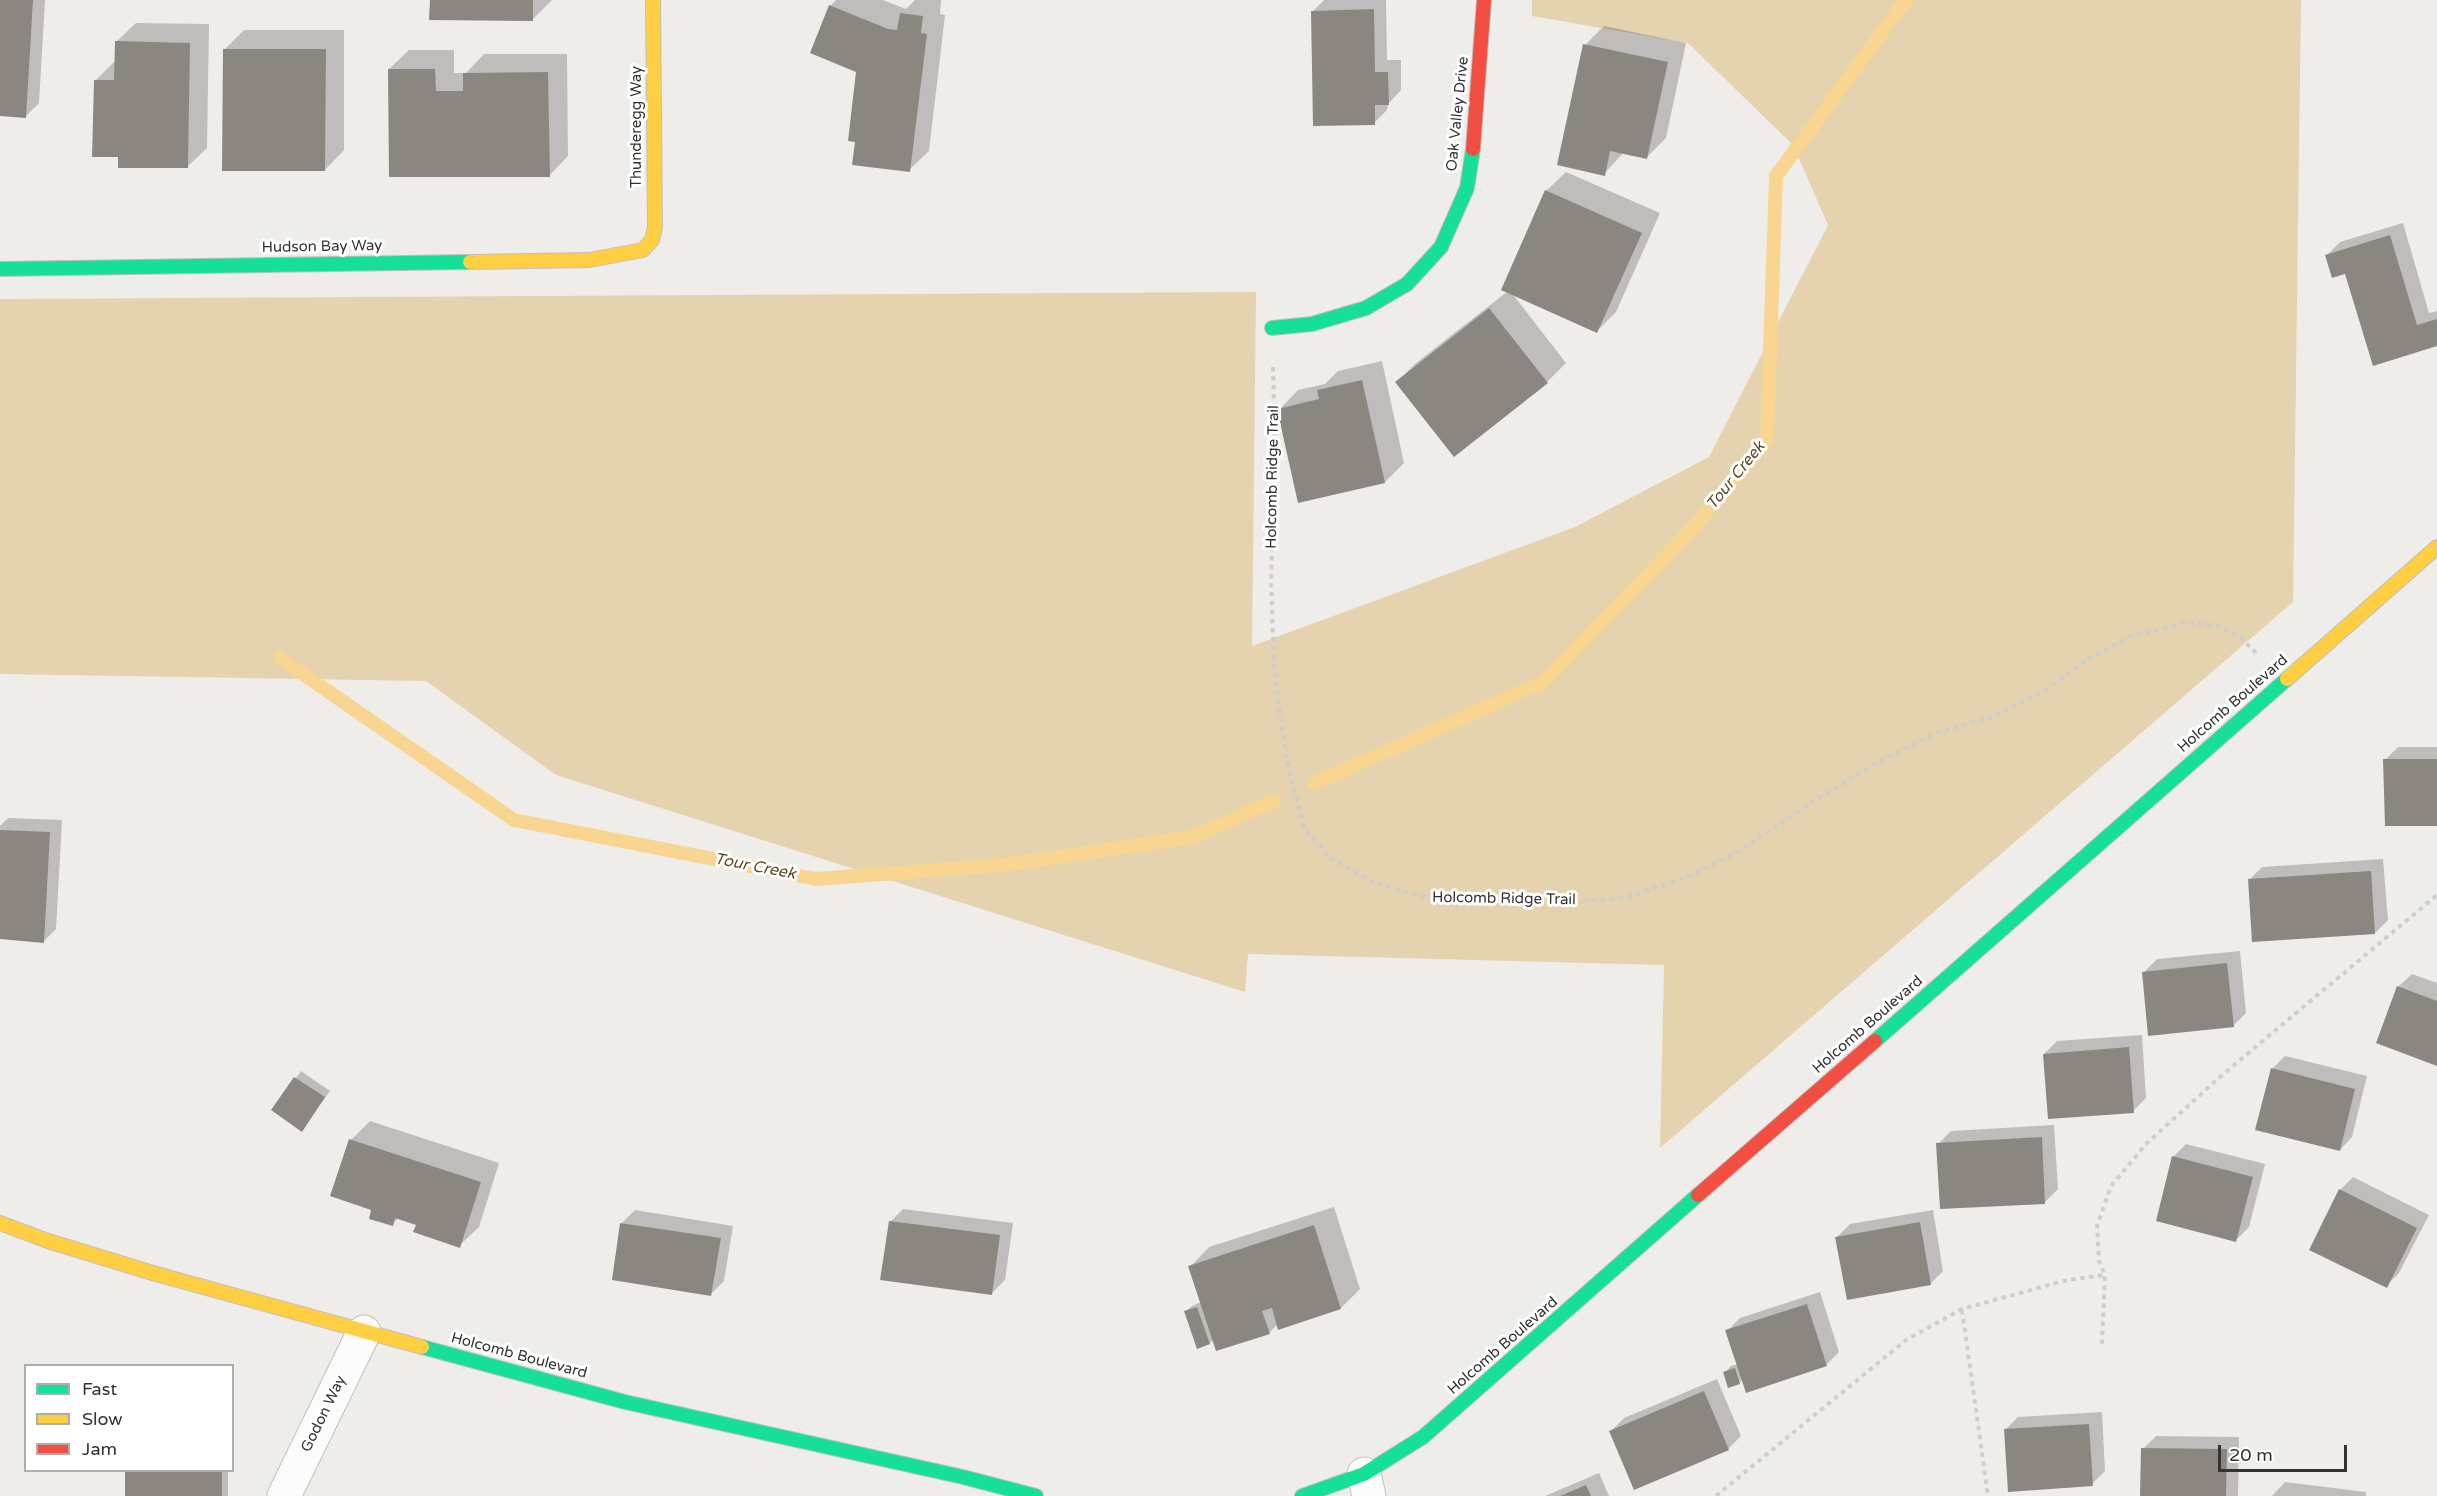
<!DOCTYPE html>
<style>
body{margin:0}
#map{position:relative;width:2437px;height:1496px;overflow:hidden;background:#efedea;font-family:"Varela Round",sans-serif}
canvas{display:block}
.legend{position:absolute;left:24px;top:1364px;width:210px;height:108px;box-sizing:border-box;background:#fff;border:2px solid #aeadad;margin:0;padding:8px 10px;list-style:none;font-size:18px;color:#353331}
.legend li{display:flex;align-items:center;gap:12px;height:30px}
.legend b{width:30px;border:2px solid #aeadad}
.scale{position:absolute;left:2218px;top:1445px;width:129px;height:27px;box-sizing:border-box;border:3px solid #353331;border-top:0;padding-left:8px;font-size:18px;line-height:21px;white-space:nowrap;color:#353331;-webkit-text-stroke:4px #fff;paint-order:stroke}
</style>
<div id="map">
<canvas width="2437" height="1496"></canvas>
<ul class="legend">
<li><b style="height:8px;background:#16e098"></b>Fast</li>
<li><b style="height:8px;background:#ffcf43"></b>Slow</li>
<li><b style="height:8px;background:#f24e42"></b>Jam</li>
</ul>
<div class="scale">20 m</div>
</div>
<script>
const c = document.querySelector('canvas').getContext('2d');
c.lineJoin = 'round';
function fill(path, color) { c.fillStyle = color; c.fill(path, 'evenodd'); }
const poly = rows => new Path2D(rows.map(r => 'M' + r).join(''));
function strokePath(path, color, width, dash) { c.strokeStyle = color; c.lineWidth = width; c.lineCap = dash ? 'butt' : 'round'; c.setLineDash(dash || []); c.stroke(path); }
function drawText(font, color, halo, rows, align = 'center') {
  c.font = font + ' "Varela Round",sans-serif'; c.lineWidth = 6; c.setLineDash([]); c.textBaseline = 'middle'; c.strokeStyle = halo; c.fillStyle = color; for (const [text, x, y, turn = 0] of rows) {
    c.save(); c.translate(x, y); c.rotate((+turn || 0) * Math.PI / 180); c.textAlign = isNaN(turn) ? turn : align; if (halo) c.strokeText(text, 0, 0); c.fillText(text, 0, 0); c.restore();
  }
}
fill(poly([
 [1532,0,2301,0,2293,602,1660,1148,1664,965,1248,954,1245,992,556,775,426,681,0,674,0,299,1256,292,1252,646,1575,527,1709,457,1828,225,1793,145,1688,43,1532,16]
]), '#e5d2ae');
fill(poly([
 [0,0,45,0,39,103,26,116,0,115],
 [431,0,552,0,532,20],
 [836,0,883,0,906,9,915,0,941,0,940,14,945,15,929,151,909,170,856,141,858,71,812,52,830,6],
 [1324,0,1386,0,1387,60,1401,60,1401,90,1388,104,1387,110,1374,123,1313,11],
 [136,23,209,24,207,148,187,167,96,80,115,61,116,42],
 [1604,26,1686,43,1666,138,1647,157,1624,152,1604,174,1585,45],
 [244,30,344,30,344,150,325,170,225,49],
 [409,50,454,50,454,73,466,73,484,54,567,54,568,156,549,176,389,69],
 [1566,172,1660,213,1616,312,1597,331,1511,292,1566,363,1547,382,1397,382,1416,363,1508,291,1546,191],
 [2403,223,2429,313,2437,311,2437,344,2327,255,2340,242],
 [1382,361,1404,463,1385,482,1279,410,1298,390,1325,384,1338,371],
 [2398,747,2437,747,2437,824,2385,760],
 [8,818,62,820,56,929,43,942,0,938,0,826],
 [2383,859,2388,920,2375,933,2249,880,2262,867],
 [2240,951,2246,1013,2233,1026,2144,972,2157,959],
 [2412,974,2437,983,2437,1064,2378,1042,2399,986],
 [2142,1035,2146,1098,2133,1111,2044,1054,2057,1041],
 [2285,1056,2367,1076,2352,1137,2340,1150,2272,1069],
 [301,1071,330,1091,302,1130,273,1110],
 [370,1121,499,1163,479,1227,459,1246,418,1224,399,1218,392,1224,351,1140],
 [2054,1125,2058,1189,2045,1202,1938,1144,1951,1131],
 [2186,1144,2265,1164,2249,1227,2236,1240,2173,1157],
 [2353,1177,2429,1215,2399,1273,2386,1286,2340,1190],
 [1334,1207,1360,1289,1341,1308,1278,1324,1269,1333,1214,1339,1210,1343,1185,1312,1192,1306,1201,1302,1190,1267,1209,1247],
 [903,1209,1013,1223,1005,1280,992,1293,890,1222],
 [635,1210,733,1226,724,1281,711,1294,622,1223],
 [1933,1210,1943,1271,1930,1284,1837,1237,1850,1224],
 [1820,1292,1839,1352,1826,1365,1743,1379,1739,1383,1725,1372,1731,1366,1738,1364,1727,1331,1740,1318],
 [1717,1379,1741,1436,1728,1449,1611,1431,1624,1418],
 [2102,1412,2105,1471,2092,1484,2005,1430,2018,1417],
 [2156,1436,2239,1437,2238,1496,2142,1496,2143,1449],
 [126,1470,228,1470,228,1496,126,1496],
 [1599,1473,1609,1496,1545,1496],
 [2285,1482,2366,1492,2366,1496,2272,1496]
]), '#0003');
strokePath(poly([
 [280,658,514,820,816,879,1004,865,1192,837,1274,801],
 [1315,783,1543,682,1692,529,1767,440,1776,176,1906,0]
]), '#f9d592', 14);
fill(poly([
 [0,0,33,0,26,118,0,116],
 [430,0,533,0,533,21,429,20],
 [829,5,888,29,897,30,900,13,923,16,921,33,927,34,910,172,852,165,855,142,848,141,856,72,810,53],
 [1374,9,1375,72,1388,72,1389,105,1375,105,1375,125,1313,126,1311,11],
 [115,41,190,43,188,168,118,168,118,157,92,157,94,80,114,80],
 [1583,44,1668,62,1647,159,1610,151,1605,176,1557,165],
 [223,49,326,49,325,171,222,171],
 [388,69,435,69,436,91,463,91,463,73,548,72,550,177,389,177],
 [1545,190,1642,233,1597,333,1501,290],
 [2390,235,2417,325,2437,319,2437,346,2373,366,2345,274,2332,278,2325,255],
 [1489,308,1548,383,1454,457,1395,382],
 [1362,380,1385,483,1298,503,1277,409,1319,399,1317,390],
 [2383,759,2437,759,2437,826,2385,826],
 [0,830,50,832,44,943,0,939],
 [2371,871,2375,934,2252,942,2248,879],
 [2227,963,2234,1027,2148,1036,2142,972],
 [2397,986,2437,1001,2437,1066,2376,1043],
 [2129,1047,2134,1113,2048,1119,2043,1054],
 [2271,1068,2355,1089,2340,1151,2255,1130],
 [294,1077,325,1097,302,1132,271,1110],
 [2042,1137,2045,1204,1940,1209,1936,1143],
 [349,1139,481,1182,460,1248,413,1232,416,1225,395,1218,393,1226,369,1219,371,1210,330,1196],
 [2172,1156,2253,1177,2236,1242,2156,1221],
 [2339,1189,2417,1228,2387,1288,2309,1250],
 [889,1221,1000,1235,992,1295,880,1280],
 [1920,1222,1931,1285,1847,1300,1835,1237],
 [620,1223,721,1238,711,1296,612,1280],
 [1314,1225,1341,1309,1278,1330,1272,1308,1262,1311,1270,1334,1216,1351,1188,1266],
 [1807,1304,1827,1366,1746,1393,1725,1330],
 [1197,1307,1210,1344,1197,1349,1184,1311],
 [1735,1368,1740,1384,1728,1388,1723,1372],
 [1704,1391,1729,1450,1634,1490,1609,1431],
 [2089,1424,2093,1486,2008,1492,2004,1429],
 [2141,1448,2227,1449,2226,1496,2140,1496],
 [125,1470,222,1470,222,1496,125,1496],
 [1586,1485,1591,1496,1560,1496]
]), '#8b8780');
const street = poly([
 [1364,1474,1369,1496],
 [284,1496,364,1332]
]);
const fast = poly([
 [0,269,470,262],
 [1272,328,1312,324,1366,308,1407,284,1441,247,1467,188,1473,149],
 [1875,1041,2287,679],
 [422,1347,625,1402,963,1477,1036,1496],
 [1302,1496,1364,1474,1423,1437,1698,1195]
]);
const slow = poly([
 [470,262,589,260,643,250,652,240,655,227,653,0],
 [2287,679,2437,547],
 [0,1223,48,1241,156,1274,422,1347]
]);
const jam = poly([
 [1473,149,1484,0],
 [1698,1195,1875,1041]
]);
strokePath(street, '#c2c0be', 35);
strokePath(fast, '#c2c0be', 16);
strokePath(slow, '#c2c0be', 16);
strokePath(jam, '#c2c0be', 16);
strokePath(poly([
 [1273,367,1275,456,1271,580,1274,663,1282,731,1290,775,1305,829,1328,856,1372,882,1421,896,1560,903,1624,898,1685,878,1741,850,1819,798,1887,757,1934,734,1992,717,2045,690,2088,659,2129,637,2183,623,2217,625,2241,638,2256,653],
 [1962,1310,1988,1496],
 [2102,1344,2105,1275,2099,1261,2097,1226,2111,1186,2147,1143,2221,1076,2437,895],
 [1716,1496,1906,1340,1962,1309,2067,1280,2105,1275]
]), '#cfcecc', 4, [4.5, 4.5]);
strokePath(street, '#fdfcfc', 33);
strokePath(fast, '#16e098', 14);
strokePath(slow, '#ffcf43', 14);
strokePath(jam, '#f24e42', 14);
drawText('15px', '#353331', '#fff', [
 ["Oak Valley Drive",1458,114,-84],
 ["Thunderegg Way",637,127,-90],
 ["Hudson Bay Way",322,247,-1],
 ["Holcomb Ridge Trail",1273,477,-89],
 ["Holcomb Boulevard",2233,704,-41],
 ["Holcomb Ridge Trail",1504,899,1],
 ["Holcomb Boulevard",1868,1025,-41],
 ["Holcomb Boulevard",1503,1346,-41],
 ["Holcomb Boulevard",519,1356,15],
 ["Godon Way",324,1414,-64]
]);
drawText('italic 16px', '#604b24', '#fff', [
 ["Tour Creek",1736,476,-51],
 ["Tour Creek",755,867,11]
]);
</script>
